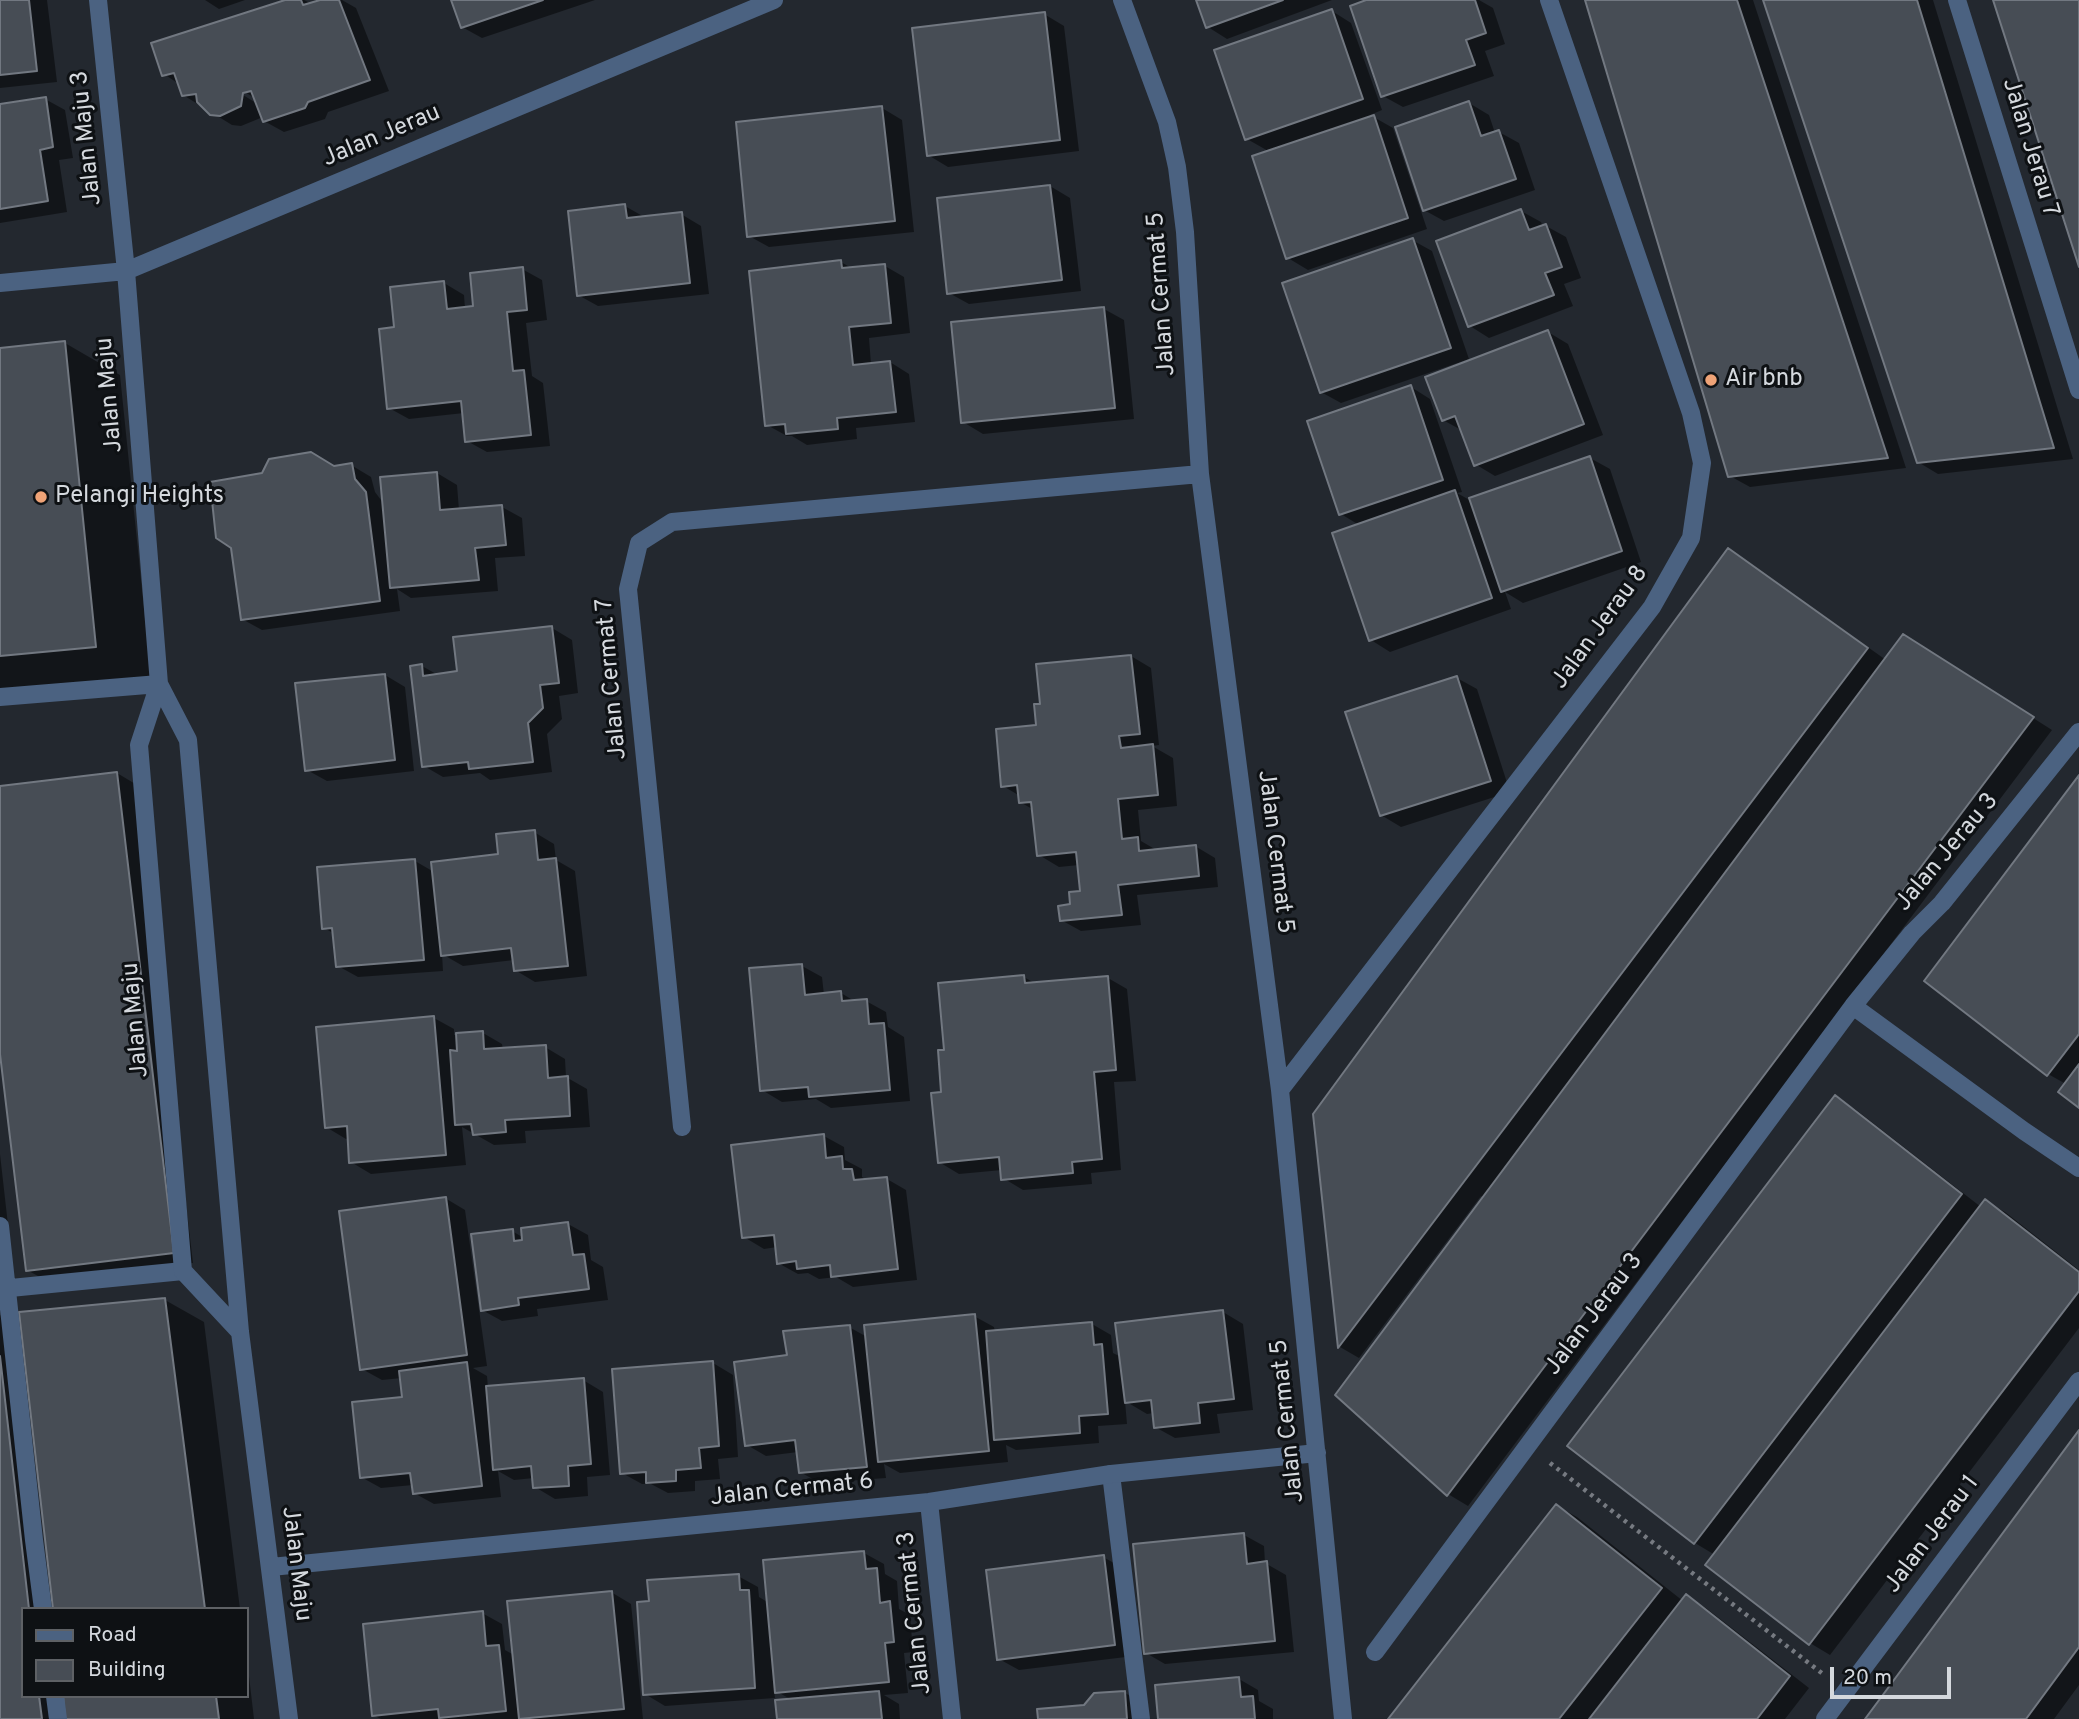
<!DOCTYPE html>
<style>
body{margin:0}
#map{position:relative;width:2079px;height:1719px;overflow:hidden;background:#23282f;font-family:Overpass,sans-serif}
canvas{display:block}
.legend{position:absolute;left:21px;top:1607px;width:228px;height:91px;box-sizing:border-box;background:#0e1114;border:2px solid #5e6165;margin:0;padding:9px 12px;list-style:none;font-size:21px;color:#d5d9de}
.legend li{display:flex;align-items:center;gap:14px;height:35px}
.legend b{width:35px;border:2px solid #5e6165}
.scale{position:absolute;left:1830px;top:1667px;width:121px;height:32px;box-sizing:border-box;border:4px solid #d5d9de;border-top:0;padding-left:9px;font-size:21px;line-height:24px;white-space:nowrap;color:#d5d9de;-webkit-text-stroke:5px #0e1114;paint-order:stroke}
</style>
<div id="map">
<canvas width="2079" height="1719"></canvas>
<ul class="legend">
<li><b style="height:9px;background:#4b6281"></b>Road</li>
<li><b style="height:19px;background:#474d55"></b>Building</li>
</ul>
<div class="scale">20 m</div>
</div>
<script>
const c = document.querySelector('canvas').getContext('2d');
c.lineJoin = 'round';
function fill(path, color) { c.fillStyle = color; c.fill(path, 'evenodd'); }
const poly = rows => new Path2D(rows.map(r => 'M' + r).join(''));
function strokePath(path, color, width, dash) { c.strokeStyle = color; c.lineWidth = width; c.lineCap = dash ? 'butt' : 'round'; c.setLineDash(dash || []); c.stroke(path); }
function drawText(font, color, halo, rows, align = 'center') {
  c.font = font + ' Overpass,sans-serif'; c.lineWidth = 6; c.setLineDash([]); c.textBaseline = 'middle'; c.strokeStyle = halo; c.fillStyle = color; for (const [text, x, y, turn = 0] of rows) {
    c.save(); c.translate(x, y); c.rotate((+turn || 0) * Math.PI / 180); c.textAlign = isNaN(turn) ? turn : align; if (halo) c.strokeText(text, 0, 0); c.fillText(text, 0, 0); c.restore();
  }
}
fill(poly([
 [0,0,47,0,57,82,0,88],
 [205,0,245,0,219,9],
 [290,0,304,0,312,4,325,0,342,0,356,8,389,91,328,112,325,119,284,132,264,121,263,117,241,126,232,125,183,95,179,84,164,74],
 [237,87,256,99,256,103,235,90],
 [453,0,595,0,482,38,462,27],
 [1198,0,1332,0,1227,39,1208,27],
 [1372,0,1479,0,1493,8,1505,44,1485,51,1494,76,1403,107,1383,96],
 [1586,0,1753,0,1906,468,1750,487,1730,476],
 [1765,0,1933,0,2073,459,1938,474,1918,462],
 [1332,11,1351,23,1382,110,1370,115,1393,128,1427,229,1308,270,1288,258,1270,152,1247,139],
 [1044,14,1064,26,1079,151,948,167,928,155],
 [45,99,65,110,73,158,59,160,67,212,0,223,0,106],
 [1469,103,1489,115,1495,133,1499,132,1519,143,1535,190,1444,221,1424,210],
 [882,108,902,120,914,232,769,247,749,236],
 [1050,186,1070,198,1081,291,969,304,949,293],
 [625,206,646,218,681,214,701,226,709,294,598,306,578,295],
 [1521,211,1541,222,1543,227,1546,226,1566,237,1581,278,1564,284,1573,306,1489,338,1470,326],
 [1412,240,1432,251,1470,362,1548,332,1568,344,1603,435,1495,476,1475,464,1463,431,1443,420,1470,362,1469,359,1341,403,1321,392],
 [841,262,853,269,885,266,904,277,910,333,869,338,871,364,890,362,909,374,915,422,856,428,857,439,807,445,792,436,787,436,767,425],
 [522,269,542,280,547,320,526,323,532,376,543,383,550,446,487,452,467,441,464,413,409,419,389,408,396,329,444,283,464,295,465,309,475,308],
 [1104,309,1124,320,1134,419,983,434,963,422],
 [65,343,120,375,151,677,0,693,0,349],
 [1411,387,1430,399,1462,492,1457,493,1473,502,1590,458,1610,469,1641,562,1523,603,1505,592,1511,609,1390,652,1371,640,1359,525,1341,514],
 [351,465,371,477,375,492,384,504,437,473,457,485,459,510,502,507,522,518,525,556,495,558,498,591,411,598,397,589,400,611,262,630,242,619,334,467],
 [1728,550,1748,562,1886,660,1923,648,2052,730,1468,1506,1448,1494,1484,1198,1481,1196,1359,1358,1340,1347,1315,1115],
 [552,628,572,640,578,693,559,696,562,719,547,734,552,772,490,780,480,773,443,777,424,766,422,666,438,675,459,673],
 [1131,656,1151,668,1159,745,1152,746,1173,758,1177,806,1138,810,1141,841,1158,851,1195,846,1215,858,1218,887,1137,895,1141,925,1081,931,1061,920,1082,892,1079,865,1059,867,1039,855,1034,810,1020,802,1020,796,1003,786,1038,727,1042,705],
 [385,675,405,687,414,771,327,781,307,770],
 [1457,678,1477,689,1510,792,1401,827,1381,815],
 [117,773,137,785,193,1263,47,1281,27,1270,0,1039,0,788],
 [2079,778,2079,1106,2066,1084,2048,1074],
 [534,832,554,844,556,860,575,871,587,976,535,982,515,970,514,960,463,966,442,954,443,971,358,977,338,966,335,934,324,928,415,861,434,872,500,856],
 [802,966,822,977,824,995,841,993,856,1002,866,1001,886,1012,888,1027,904,1037,910,1101,831,1108,816,1099,782,1102,762,1090],
 [1024,977,1036,984,1108,978,1127,989,1136,1081,1114,1082,1121,1170,1091,1173,1092,1184,1023,1190,1003,1178,1002,1170,959,1174,939,1162,946,1051],
 [434,1018,454,1029,454,1035,483,1033,502,1044,503,1050,545,1047,565,1059,566,1077,587,1089,590,1127,525,1131,526,1143,494,1145,462,1127,466,1165,371,1174,351,1162,349,1138,346,1139,326,1127],
 [1835,1098,1855,1109,1981,1207,1985,1201,2005,1212,2079,1270,2079,1328,1830,1655,1810,1643,1715,1555,1695,1543],
 [824,1136,844,1147,845,1160,862,1169,862,1177,869,1181,887,1179,906,1190,917,1280,853,1287,836,1277,819,1279,808,1273,798,1274,778,1263,777,1247,764,1249,744,1237],
 [0,1154,15,1287,0,1289],
 [445,1198,465,1210,487,1366,473,1368,487,1376,488,1388,583,1380,603,1392,610,1475,587,1477,588,1496,555,1499,535,1487,534,1478,514,1480,498,1471,501,1497,434,1504,414,1493,413,1485,381,1488,361,1477,404,1398,402,1378,382,1380,362,1369],
 [568,1224,588,1235,591,1260,603,1267,608,1300,537,1309,538,1316,502,1321,482,1310,512,1231,524,1238],
 [165,1300,204,1322,240,1609,55,1609],
 [1223,1312,1243,1324,1253,1410,1217,1414,1220,1433,1175,1438,1155,1427,1154,1413,1147,1414,1125,1401,1127,1424,1098,1426,1099,1443,1016,1450,1006,1445,1008,1462,900,1473,884,1464,886,1478,820,1483,800,1472,798,1452,766,1456,747,1445,789,1357,849,1327,867,1337,974,1316,994,1327,995,1332,1092,1324,1111,1335,1113,1353,1121,1357],
 [0,1315,14,1323,47,1609,23,1609,23,1696,57,1696,60,1719,0,1719],
 [713,1363,733,1375,738,1457,718,1459,720,1479,695,1481,695,1491,668,1493,651,1484,642,1484,622,1473],
 [2079,1433,2079,1685,2054,1719,1867,1719],
 [1557,1506,1577,1517,1683,1601,1687,1596,1706,1608,1809,1688,1785,1719,1390,1719],
 [1244,1535,1264,1546,1265,1563,1286,1575,1294,1652,1165,1664,1146,1653],
 [864,1553,884,1564,885,1574,897,1581,899,1609,910,1615,913,1652,904,1653,908,1693,884,1695,899,1704,900,1719,779,1719,792,1700,774,1690,775,1698,665,1706,645,1694,651,1602,738,1576,758,1587,759,1597,769,1603],
 [1103,1557,1123,1568,1134,1656,1019,1670,999,1659],
 [611,1592,631,1604,643,1719,381,1719,373,1715,482,1613,502,1624,505,1650,514,1655],
 [247,1659,254,1719,67,1719,65,1696,247,1696],
 [1239,1679,1258,1690,1259,1701,1273,1709,1273,1719,1159,1719],
 [1125,1693,1145,1704,1146,1719,1040,1719]
]), '#0007');
const building = poly([
 [0,0,29,0,37,71,0,75,0,0],
 [285,0,301,0,303,5,320,0,339,0,370,80,308,102,305,108,263,122,251,91,243,93,241,106,220,116,210,115,197,102,196,94,182,96,174,73,162,76,151,43,285,0],
 [451,0,543,0,461,28,451,0],
 [1196,0,1283,0,1206,28,1196,0],
 [1366,0,1475,0,1486,33,1466,40,1475,65,1381,97,1350,6,1366,0],
 [1585,0,1737,0,1888,458,1728,477,1585,0],
 [1763,0,1917,0,2054,448,1917,463,1763,0],
 [1993,0,2079,0,2079,267,1993,0],
 [1332,9,1363,99,1245,140,1214,50,1332,9],
 [1045,12,1060,140,927,156,912,28,1045,12],
 [46,97,53,147,40,150,48,201,0,209,0,104,46,97],
 [1469,101,1481,136,1499,130,1516,179,1423,211,1395,127,1469,101],
 [882,106,895,221,747,237,736,122,882,106],
 [1374,115,1408,218,1286,259,1252,156,1374,115],
 [1050,185,1062,280,947,294,937,198,1050,185],
 [625,204,627,218,682,212,690,283,577,296,568,211,625,204],
 [1521,209,1529,230,1546,224,1562,267,1545,273,1554,295,1468,327,1436,241,1521,209],
 [1413,238,1451,348,1320,393,1282,283,1413,238],
 [841,260,842,268,885,264,891,323,849,327,853,365,890,361,896,412,837,418,838,429,786,434,785,424,765,426,749,271,841,260],
 [523,267,527,310,507,312,513,371,524,370,531,435,465,442,461,401,387,409,379,329,394,327,390,287,444,281,447,309,473,306,470,273,523,267],
 [1104,307,1115,408,961,423,951,322,1104,307],
 [1548,330,1584,424,1474,466,1455,416,1442,421,1425,377,1548,330],
 [65,341,96,647,0,656,0,348,65,341],
 [1411,385,1443,480,1339,515,1307,421,1411,385],
 [311,452,334,466,352,463,355,479,366,492,380,601,241,620,231,548,216,538,210,482,262,473,269,459,311,452],
 [1590,456,1622,551,1501,592,1469,498,1590,456],
 [437,472,440,510,502,505,506,545,475,548,479,580,390,588,380,477,437,472],
 [1455,490,1492,598,1369,641,1332,533,1455,490],
 [1728,548,1868,648,1338,1348,1313,1114,1728,548],
 [552,626,559,683,540,685,543,708,528,723,533,762,469,769,468,762,422,767,410,666,422,664,423,676,457,671,453,637,552,626],
 [1903,634,2034,717,1447,1496,1335,1395,1903,634],
 [1131,655,1140,734,1119,736,1121,748,1153,744,1158,795,1118,799,1122,839,1138,837,1139,851,1196,845,1199,876,1118,885,1122,915,1060,921,1058,906,1070,904,1069,892,1080,891,1076,852,1037,856,1031,802,1019,803,1017,785,1001,787,996,729,1036,725,1034,704,1040,704,1036,664,1131,655],
 [385,674,395,760,305,771,295,683,385,674],
 [1457,676,1491,781,1380,816,1345,712,1457,676],
 [117,772,174,1253,26,1271,0,1054,0,786,117,772],
 [2079,775,2079,1034,2047,1076,1924,981,2079,775],
 [535,830,538,860,556,858,568,966,514,971,511,948,441,956,431,862,498,854,496,834,535,830],
 [415,859,424,960,336,967,332,928,322,929,317,867,415,859],
 [802,964,805,995,841,991,842,1001,867,999,869,1024,884,1023,890,1090,809,1097,808,1087,760,1091,749,968,802,964],
 [1024,975,1025,983,1108,976,1116,1070,1094,1072,1102,1159,1072,1162,1073,1173,1001,1180,999,1157,938,1163,931,1093,941,1092,938,1050,944,1050,938,983,1024,975],
 [434,1016,446,1155,349,1163,347,1126,325,1128,316,1027,434,1016],
 [483,1031,484,1049,546,1045,548,1078,568,1076,570,1116,505,1120,506,1132,473,1135,471,1124,455,1125,450,1050,457,1051,456,1033,483,1031],
 [2079,1064,2079,1108,2058,1092,2079,1064],
 [1835,1095,1962,1194,1694,1544,1567,1446,1835,1095],
 [824,1134,826,1158,842,1156,843,1169,852,1169,854,1180,887,1177,898,1269,831,1277,830,1265,797,1269,796,1261,777,1264,774,1235,742,1238,731,1145,824,1134],
 [446,1197,467,1355,360,1370,339,1211,446,1197],
 [1985,1199,2079,1272,2079,1291,1809,1645,1705,1565,1985,1199],
 [568,1222,573,1255,584,1254,589,1289,518,1298,519,1305,481,1311,471,1234,513,1229,514,1241,522,1240,521,1228,568,1222],
 [165,1298,205,1609,53,1609,19,1312,165,1298],
 [1223,1310,1234,1399,1198,1403,1200,1423,1154,1428,1151,1400,1125,1403,1115,1323,1223,1310],
 [975,1314,989,1451,878,1462,864,1325,975,1314],
 [1092,1322,1094,1345,1102,1344,1108,1414,1079,1416,1080,1433,994,1440,986,1331,1092,1322],
 [850,1325,867,1467,799,1473,795,1440,745,1446,734,1362,787,1355,783,1331,850,1325],
 [0,1356,29,1609,23,1609,23,1696,39,1696,42,1719,0,1719,0,1356],
 [713,1361,719,1446,699,1448,701,1468,676,1470,676,1481,646,1483,646,1472,620,1474,612,1369,713,1361],
 [467,1362,482,1486,413,1494,410,1473,360,1478,352,1402,402,1397,399,1371,467,1362],
 [584,1378,591,1464,568,1466,569,1486,533,1488,531,1466,493,1470,486,1386,584,1378],
 [2079,1430,2079,1647,2026,1719,1865,1719,2079,1430],
 [1556,1504,1662,1588,1559,1719,1388,1719,1556,1504],
 [1244,1533,1247,1564,1267,1561,1275,1641,1144,1654,1133,1544,1244,1533],
 [864,1551,866,1569,877,1568,880,1603,890,1601,894,1642,885,1643,889,1682,775,1693,763,1560,864,1551],
 [1104,1555,1115,1645,997,1660,986,1570,1104,1555],
 [739,1574,740,1590,749,1590,755,1688,643,1695,637,1602,649,1601,647,1580,739,1574],
 [612,1591,624,1709,519,1719,507,1601,612,1591],
 [1686,1594,1790,1676,1757,1719,1589,1719,1686,1594],
 [483,1611,486,1646,499,1645,506,1711,439,1718,438,1709,372,1716,363,1624,483,1611],
 [1239,1677,1241,1697,1253,1696,1255,1719,1158,1719,1155,1685,1239,1677],
 [879,1691,882,1719,777,1719,775,1700,879,1691],
 [1125,1691,1127,1719,1038,1719,1037,1709,1084,1705,1094,1693,1125,1691],
 [63,1696,216,1696,219,1719,65,1719,63,1696]
]);
fill(building, '#474d55');
strokePath(building, '#727881', 2);
strokePath(poly([
 [1550,1463,1823,1674]
]), '#767a81', 4.5, [3.5, 5]);
strokePath(poly([
 [0,1226,34,1540,43,1609],
 [0,1289,183,1271],
 [1111,1474,1141,1719],
 [55,1696,58,1719]
]), '#4b6281', 18);
strokePath(poly([
 [98,0,126,271,159,684,139,745,183,1271,240,1332],
 [1122,0,1167,122,1177,167,1185,232,1200,474,1280,1090,1343,1719],
 [1957,0,2079,390],
 [0,283,126,271,774,0],
 [159,684,188,740,240,1332,289,1719],
 [0,697,159,684],
 [1853,1006,2024,1131,2079,1168],
 [1280,1090,1652,607,1691,538,1702,463,1691,413,1549,0],
 [682,1127,628,589,639,543,672,522,1200,474],
 [929,1502,952,1719],
 [271,1567,929,1502,1111,1474,1317,1453],
 [1375,1652,1853,1006,1912,933,1942,903,2079,732],
 [1825,1719,2079,1381]
]), '#4b6281', 18);
for (const [x, y, r, color] of [
 [1711,380,7,"#efa377"],
 [41,497,7,"#efa377"]
]) { const dot = new Path2D(); dot.arc(x, y, r, 0, 2 * Math.PI); c.fillStyle = color; c.fill(dot); strokePath(dot, '#0e1114', 2.5); }
drawText('24px', '#d5d9de', '#0e1114', [
 ["Jalan Jerau",382,137,-23],
 ["Jalan Maju 3",88,138,-96],
 ["Jalan Jerau 7",2029,148,73],
 ["Jalan Cermat 5",1163,294,-94],
 ["Jalan Maju",111,395,-95],
 ["Jalan Jerau 8",1601,628,-54],
 ["Jalan Cermat 7",613,679,-95],
 ["Jalan Cermat 5",1274,852,83],
 ["Jalan Jerau 3",1948,853,-50],
 ["Jalan Maju",137,1020,-95],
 ["Jalan Jerau 3",1595,1315,-53],
 ["Jalan Cermat 5",1289,1421,-96],
 ["Jalan Cermat 6",792,1491,-6],
 ["Jalan Jerau 1",1933,1535,-53],
 ["Jalan Maju",295,1564,83],
 ["Jalan Cermat 3",916,1613,-96]
]);
drawText('24px', '#d5d9de', '#0e1114', [
 ["Air bnb",1725,380],
 ["Pelangi Heights",55,497]
], 'left');
</script>
